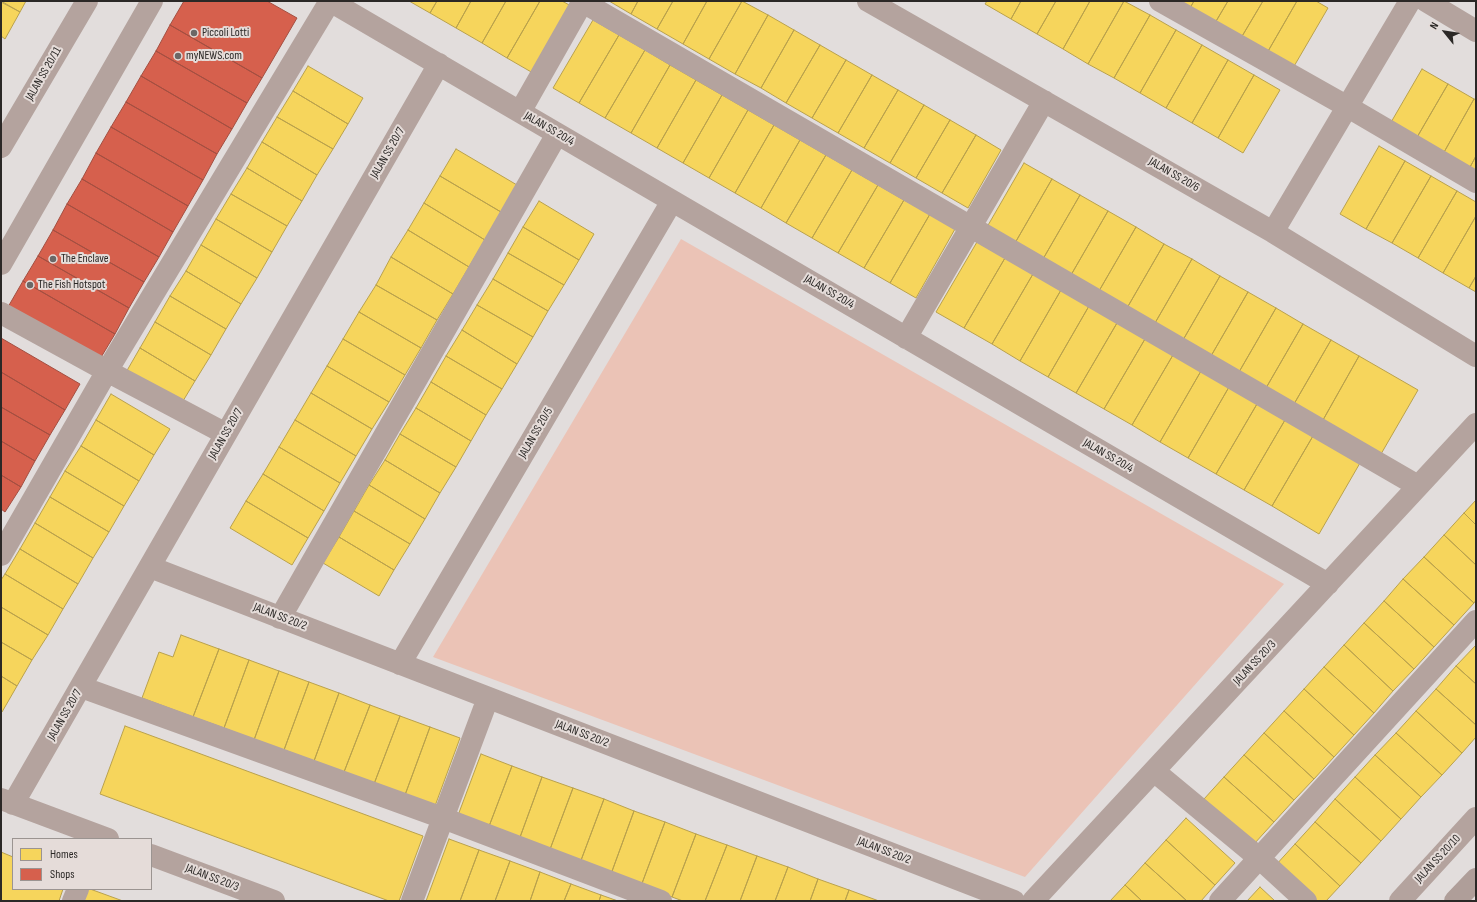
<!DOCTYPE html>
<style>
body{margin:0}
#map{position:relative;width:1477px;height:902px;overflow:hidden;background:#e2dddc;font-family:"Sofia Sans Condensed",sans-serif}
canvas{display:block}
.frame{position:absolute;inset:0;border:2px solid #2b2826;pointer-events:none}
.legend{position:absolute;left:12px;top:838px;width:140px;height:52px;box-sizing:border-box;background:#e5dcd9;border:1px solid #9b9491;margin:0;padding:5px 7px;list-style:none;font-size:12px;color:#2b2826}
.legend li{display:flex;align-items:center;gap:8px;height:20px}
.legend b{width:20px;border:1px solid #9b9491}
.north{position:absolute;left:1425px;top:12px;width:40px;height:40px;-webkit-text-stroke:3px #e5dcd9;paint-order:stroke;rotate:300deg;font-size:11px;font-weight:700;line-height:16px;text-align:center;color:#2b2826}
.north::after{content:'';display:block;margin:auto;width:14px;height:18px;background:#2b2826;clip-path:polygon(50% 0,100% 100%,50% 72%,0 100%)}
</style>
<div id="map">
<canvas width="1477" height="902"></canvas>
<div class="frame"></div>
<ul class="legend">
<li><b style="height:11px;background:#f6d55c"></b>Homes</li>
<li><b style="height:11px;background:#d6604d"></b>Shops</li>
</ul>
<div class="north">N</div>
</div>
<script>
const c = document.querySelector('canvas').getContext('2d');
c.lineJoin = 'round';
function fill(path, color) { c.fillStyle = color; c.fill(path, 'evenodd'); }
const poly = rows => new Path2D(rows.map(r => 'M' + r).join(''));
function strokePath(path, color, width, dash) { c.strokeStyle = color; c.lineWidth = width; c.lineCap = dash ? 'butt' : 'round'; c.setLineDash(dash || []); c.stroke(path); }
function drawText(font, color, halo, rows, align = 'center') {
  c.font = font + ' "Sofia Sans Condensed",sans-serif'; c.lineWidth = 4; c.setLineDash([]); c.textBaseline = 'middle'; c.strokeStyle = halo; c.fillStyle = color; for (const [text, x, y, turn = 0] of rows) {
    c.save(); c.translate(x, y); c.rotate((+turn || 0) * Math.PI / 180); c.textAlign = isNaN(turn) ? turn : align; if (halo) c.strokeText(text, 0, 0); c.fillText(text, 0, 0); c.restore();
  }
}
fill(poly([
 [681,239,1284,584,1025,877,433,657]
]), '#ebc3b6');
const homes = poly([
 [1,1,26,1,20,12,1,1],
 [409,1,437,1,430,13,409,1],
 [437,1,471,1,456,28,430,13,437,1],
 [471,1,506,1,482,43,456,28,471,1],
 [506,1,540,1,507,58,482,43,506,1],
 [540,1,562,1,571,6,533,73,507,58,540,1],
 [609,1,638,1,631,14,609,1],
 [638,1,673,1,657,29,631,14,638,1],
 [673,1,707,1,683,44,657,29,673,1],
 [707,1,742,1,709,59,683,44,707,1],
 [742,1,768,15,735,74,709,59,742,1],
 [987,1,1021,1,1011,19,985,4,987,1],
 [1021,1,1056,1,1037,34,1011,19,1021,1],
 [1056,1,1090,1,1063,49,1037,34,1056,1],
 [1090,1,1124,1,1088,64,1063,49,1090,1],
 [1124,1,1150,15,1114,78,1088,64,1124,1],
 [1177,1,1194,1,1190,8,1177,1],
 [1194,1,1228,1,1215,23,1190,8,1194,1],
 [1228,1,1263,1,1241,38,1215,23,1228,1],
 [1263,1,1297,1,1267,53,1241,38,1263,1],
 [1297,1,1316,1,1328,8,1293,68,1267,53,1297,1],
 [1,2,20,12,5,39,1,36,1,2],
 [768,15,794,30,761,88,735,74,768,15],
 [1150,15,1176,30,1140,93,1114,78,1150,15],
 [593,20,619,35,579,103,553,88,593,20],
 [794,30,820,45,786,103,761,88,794,30],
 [1176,30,1202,45,1166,108,1140,93,1176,30],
 [619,35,645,50,605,118,579,103,619,35],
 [820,45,846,60,812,118,786,103,820,45],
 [1202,45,1228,60,1192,123,1166,108,1202,45],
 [645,50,670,65,631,133,605,118,645,50],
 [846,60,872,75,838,133,812,118,846,60],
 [1228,60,1254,75,1218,138,1192,123,1228,60],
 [670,65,696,80,657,148,631,133,670,65],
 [308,66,363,98,348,124,293,91,308,66],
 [1422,69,1448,84,1416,139,1390,124,1422,69],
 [872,75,898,90,864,148,838,133,872,75],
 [1254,75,1280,90,1243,153,1218,138,1254,75],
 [696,80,722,95,683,163,657,148,696,80],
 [1448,84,1474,99,1443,154,1416,139,1448,84],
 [898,90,924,105,890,163,864,148,898,90],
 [293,91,348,124,333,149,277,117,293,91],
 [722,95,748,110,709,178,683,163,722,95],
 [1474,99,1476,100,1476,156,1469,169,1443,154,1474,99],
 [924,105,950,120,916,178,890,163,924,105],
 [748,110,774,125,735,193,709,178,748,110],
 [277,117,333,149,317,175,262,142,277,117],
 [950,120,976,135,942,193,916,178,950,120],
 [774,125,800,140,761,208,735,193,774,125],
 [976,135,1001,150,968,208,942,193,976,135],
 [800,140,826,155,786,223,761,208,800,140],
 [262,142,317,175,302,201,247,168,262,142],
 [1379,146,1405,161,1366,229,1340,214,1379,146],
 [456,149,517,185,501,212,440,176,456,149],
 [826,155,852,170,812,238,786,223,826,155],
 [1476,156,1476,174,1469,169,1476,156],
 [1405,161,1431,176,1392,243,1366,229,1405,161],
 [1024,163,1052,179,1015,243,987,227,1024,163],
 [247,168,302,201,287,226,231,194,247,168],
 [852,170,878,185,838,253,812,238,852,170],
 [440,176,501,212,485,240,424,203,440,176],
 [1431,176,1457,191,1418,258,1392,243,1431,176],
 [1052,179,1080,195,1043,259,1015,243,1052,179],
 [878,185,904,200,864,268,838,253,878,185],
 [1457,191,1476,202,1476,216,1443,273,1418,258,1457,191],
 [231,194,287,226,272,252,216,219,231,194],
 [1080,195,1108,211,1071,275,1043,259,1080,195],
 [904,200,930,214,890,283,864,268,904,200],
 [539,201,594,234,579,260,523,227,539,201],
 [424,203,485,240,469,267,408,230,424,203],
 [1108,211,1136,227,1099,291,1071,275,1108,211],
 [930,214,955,229,916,298,890,283,930,214],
 [1476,216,1476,276,1469,288,1443,273,1476,216],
 [216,219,272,252,257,278,201,245,216,219],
 [523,227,579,260,564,285,508,253,523,227],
 [1136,227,1164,244,1127,308,1099,291,1136,227],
 [408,230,469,267,453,294,391,257,408,230],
 [977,242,1005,258,964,328,936,312,977,242],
 [1164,244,1192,259,1155,323,1127,308,1164,244],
 [201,245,257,278,241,304,186,271,201,245],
 [508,253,564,285,548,311,493,279,508,253],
 [391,257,453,294,437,320,376,285,391,257],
 [1005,258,1033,274,992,344,964,328,1005,258],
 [1192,259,1220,276,1183,340,1155,323,1192,259],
 [186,271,241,304,226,329,170,296,186,271],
 [1033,274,1061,290,1020,361,992,344,1033,274],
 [1220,276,1248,292,1211,356,1183,340,1220,276],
 [1476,276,1476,292,1469,288,1476,276],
 [493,279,548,311,533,337,477,305,493,279],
 [376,285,437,320,421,348,359,312,376,285],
 [1061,290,1089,306,1048,377,1020,361,1061,290],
 [1248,292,1276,308,1239,372,1211,356,1248,292],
 [170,296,226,329,211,355,155,322,170,296],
 [477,305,533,337,517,364,462,330,477,305],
 [1089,306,1117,323,1076,393,1048,377,1089,306],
 [1276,308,1303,324,1266,388,1239,372,1276,308],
 [359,312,421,348,405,375,343,339,359,312],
 [155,322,211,355,195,381,140,348,155,322],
 [1117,323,1145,339,1104,409,1076,393,1117,323],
 [1303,324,1331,340,1294,404,1266,388,1303,324],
 [462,330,517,364,502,389,446,356,462,330],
 [343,339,405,375,389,402,327,366,343,339],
 [1145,339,1173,355,1132,425,1104,409,1145,339],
 [1331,340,1359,356,1323,420,1294,404,1331,340],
 [140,348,195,381,180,406,125,374,140,348],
 [1173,355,1201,371,1160,442,1132,425,1173,355],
 [446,356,502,389,486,415,431,382,446,356],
 [1359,356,1418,390,1381,454,1323,420,1359,356],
 [327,366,389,402,372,429,311,393,327,366],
 [1201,371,1229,387,1188,458,1160,442,1201,371],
 [431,382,486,415,471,441,416,408,431,382],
 [1229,387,1257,404,1216,474,1188,458,1229,387],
 [311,393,372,429,356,456,295,420,311,393],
 [111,394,170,429,154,455,96,420,111,394],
 [1257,404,1285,420,1244,490,1216,474,1257,404],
 [416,408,471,441,456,467,400,434,416,408],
 [96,420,154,455,139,481,81,446,96,420],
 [295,420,356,456,340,483,279,447,295,420],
 [1285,420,1313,436,1272,506,1244,490,1285,420],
 [400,434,456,467,440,493,385,460,400,434],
 [1313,436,1360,463,1319,534,1272,506,1313,436],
 [81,446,139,481,124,506,65,471,81,446],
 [279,447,340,483,324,511,263,474,279,447],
 [385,460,440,493,425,519,369,485,385,460],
 [65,471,124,506,109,532,50,497,65,471],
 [263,474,324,511,308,538,246,501,263,474],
 [369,485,425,519,410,544,354,511,369,485],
 [50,497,109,532,93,558,35,523,50,497],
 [1476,500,1476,525,1464,513,1476,500],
 [246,501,308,538,292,565,230,528,246,501],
 [354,511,410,544,394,570,339,537,354,511],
 [1464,513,1476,525,1476,565,1444,535,1464,513],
 [35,523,93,558,78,584,20,549,35,523],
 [1444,535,1476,565,1476,600,1474,603,1424,557,1444,535],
 [339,537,394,570,379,596,323,563,339,537],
 [20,549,78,584,63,609,5,574,20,549],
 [1424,557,1474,603,1454,625,1403,579,1424,557],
 [5,574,63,609,48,635,1,607,1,580,5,574],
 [1403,579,1454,625,1434,647,1384,601,1403,579],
 [1384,601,1434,647,1414,669,1364,623,1384,601],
 [1,607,48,635,32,660,1,642,1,607],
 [1364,623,1414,669,1393,691,1344,645,1364,623],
 [181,635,219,649,193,717,142,698,159,652,173,657,181,635],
 [1,642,32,660,17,686,1,676,1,642],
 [1344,645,1393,691,1374,713,1324,667,1344,645],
 [1476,645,1476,684,1456,666,1476,645],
 [219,649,249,660,224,728,193,717,219,649],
 [249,660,279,671,254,740,224,728,249,660],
 [1456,666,1476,684,1476,725,1436,689,1456,666],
 [1324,667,1374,713,1354,735,1304,689,1324,667],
 [279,671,309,682,284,750,254,740,279,671],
 [1,676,17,686,2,712,1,711,1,676],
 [309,682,339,693,314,761,284,750,309,682],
 [1304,689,1354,735,1334,757,1284,711,1304,689],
 [1436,689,1476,725,1476,737,1462,753,1416,711,1436,689],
 [339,693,370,705,344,772,314,761,339,693],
 [370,705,400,716,374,784,344,772,370,705],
 [1284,711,1334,757,1314,779,1264,733,1284,711],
 [1416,711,1462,753,1442,775,1396,733,1416,711],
 [400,716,430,727,405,795,374,784,400,716],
 [125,726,423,836,399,901,389,901,100,794,125,726],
 [430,727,460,738,435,806,405,795,430,727],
 [1264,733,1314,779,1294,800,1244,755,1264,733],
 [1396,733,1442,775,1421,797,1375,755,1396,733],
 [481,754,512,766,488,829,457,818,481,754],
 [1244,755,1294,800,1274,822,1224,777,1244,755],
 [1375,755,1421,797,1401,819,1355,777,1375,755],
 [512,766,542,777,519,840,488,829,512,766],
 [542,777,573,788,549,852,519,840,542,777],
 [1224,777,1274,822,1254,844,1204,799,1224,777],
 [1355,777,1401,819,1381,841,1335,799,1355,777],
 [573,788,604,799,580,863,549,852,573,788],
 [604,799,634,811,611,874,580,863,604,799],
 [1335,799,1381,841,1361,863,1315,822,1335,799],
 [634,811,665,822,641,886,611,874,634,811],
 [1186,818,1235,863,1215,885,1166,840,1186,818],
 [665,822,696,834,672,897,641,886,665,822],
 [1315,822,1361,863,1340,886,1295,844,1315,822],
 [696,834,727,845,705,901,683,901,672,897,696,834],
 [449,839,479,850,460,901,426,901,449,839],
 [1166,840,1215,885,1201,901,1187,901,1145,863,1166,840],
 [1295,844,1340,886,1326,901,1313,901,1275,866,1295,844],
 [727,845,757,856,740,901,705,901,727,845],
 [479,850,510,861,495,901,460,901,479,850],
 [1,852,13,857,13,889,63,889,59,901,1,901,1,852],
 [757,856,788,867,775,901,740,901,757,856],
 [510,861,540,872,530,901,495,901,510,861],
 [1145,863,1187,901,1142,901,1125,885,1145,863],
 [788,867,818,879,810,901,775,901,788,867],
 [540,872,571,884,564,901,530,901,540,872],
 [818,879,849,890,845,901,810,901,818,879],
 [571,884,601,895,599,901,564,901,571,884],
 [1125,885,1142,901,1110,901,1125,885],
 [1260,887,1275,901,1247,901,1260,887],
 [88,889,90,889,123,901,84,901,88,889],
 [849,890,879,901,845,901,849,890],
 [601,895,618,901,599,901,601,895]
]);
fill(homes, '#f6d55c');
strokePath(homes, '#b9a14c', 1);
const shops = poly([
 [184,1,267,1,297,18,262,78,170,25,184,1],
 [170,25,262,78,247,103,156,51,170,25],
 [156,51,247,103,232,129,141,76,156,51],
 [141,76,232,129,217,154,126,102,141,76],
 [126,102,217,154,203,180,111,127,126,102],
 [111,127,203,180,188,206,96,153,111,127],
 [96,153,188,206,173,232,82,179,96,153],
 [82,179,173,232,159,257,67,204,82,179],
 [67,204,159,257,144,282,53,230,67,204],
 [53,230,144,282,129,308,38,256,53,230],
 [38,256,129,308,115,334,23,281,38,256],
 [23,281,115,334,100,359,8,307,23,281],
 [1,338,80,384,65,410,1,372,1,338],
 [1,372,65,410,50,435,1,407,1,372],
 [1,407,50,435,35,461,1,441,1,407],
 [1,441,35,461,21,487,1,475,1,441],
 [1,475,21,487,5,512,1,509,1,475]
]);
fill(shops, '#d6604d');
strokePath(shops, '#a34f41', 1);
strokePath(poly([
 [330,1,1328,584],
 [581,1,1418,486],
 [868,1,1273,232,1476,356],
 [1160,1,1348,107,1476,182],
 [1426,1,1476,31],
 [520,112,583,1],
 [1,147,87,1],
 [1273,232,1410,1],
 [1,264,152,1],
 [1,313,107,371,226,434],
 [906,338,1044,101],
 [1,555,107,371,330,1],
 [150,567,1014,901],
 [280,618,557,134],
 [400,664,672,201],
 [81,687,443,818,661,901],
 [1154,771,1259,858,1306,901],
 [1,799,108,839],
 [13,804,439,64],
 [151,855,274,901],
 [73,901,78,889],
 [412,901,488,698],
 [1033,901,1476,424],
 [1220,901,1476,621],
 [1400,901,1476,818]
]), '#b4a39e', 22);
strokePath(poly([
 [1455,901,1476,879]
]), '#af9e99', 22);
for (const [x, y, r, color] of [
 [194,33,4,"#6b6766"],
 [178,56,4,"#6b6766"],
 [53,259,4,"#6b6766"],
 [30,285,4,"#6b6766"]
]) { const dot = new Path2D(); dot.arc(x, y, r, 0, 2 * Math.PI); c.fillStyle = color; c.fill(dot); strokePath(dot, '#e5dcd9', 1.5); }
drawText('12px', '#2b2826', '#e5dcd9', [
 ["Piccoli Lotti",202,33],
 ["myNEWS.com",186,56],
 ["The Enclave",61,259],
 ["The Fish Hotspot",38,285]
], 'left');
drawText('12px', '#2b2826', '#e5dcd9', [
 ["JALAN SS 20/11",44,74,-60],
 ["JALAN SS 20/4",549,129,30],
 ["JALAN SS 20/7",388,153,-60],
 ["JALAN SS 20/6",1174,175,30],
 ["JALAN SS 20/4",829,292,30],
 ["JALAN SS 20/5",536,433,-60],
 ["JALAN SS 20/7",226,434,-60],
 ["JALAN SS 20/4",1108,456,30],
 ["JALAN SS 20/2",280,617,21],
 ["JALAN SS 20/3",1255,663,-47],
 ["JALAN SS 20/7",65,715,-60],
 ["JALAN SS 20/2",582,734,21],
 ["JALAN SS 20/2",884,851,21],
 ["JALAN SS 20/10",1438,859,-47],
 ["JALAN SS 20/3",212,878,21]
]);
</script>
